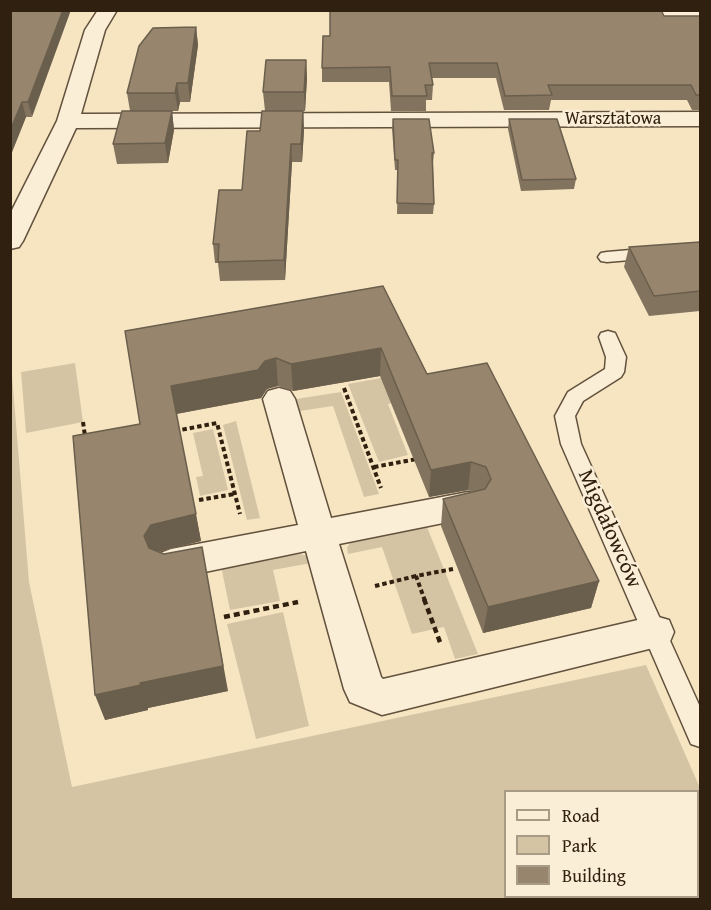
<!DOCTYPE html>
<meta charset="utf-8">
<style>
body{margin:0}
#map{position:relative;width:711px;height:910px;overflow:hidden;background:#f7e5c2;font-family:"Gentium Book Plus",serif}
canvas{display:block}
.frame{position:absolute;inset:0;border:12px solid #302010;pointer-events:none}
.legend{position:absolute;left:504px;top:790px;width:195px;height:108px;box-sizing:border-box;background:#faeed7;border:2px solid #a99c87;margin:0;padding:8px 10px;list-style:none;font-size:18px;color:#302010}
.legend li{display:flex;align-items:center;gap:12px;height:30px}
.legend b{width:30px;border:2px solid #a99c87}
</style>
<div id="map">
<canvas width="711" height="910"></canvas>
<div class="frame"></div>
<ul class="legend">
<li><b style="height:8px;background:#faeed7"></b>Road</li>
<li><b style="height:16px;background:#d5c4a4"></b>Park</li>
<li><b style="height:16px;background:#97866d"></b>Building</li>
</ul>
</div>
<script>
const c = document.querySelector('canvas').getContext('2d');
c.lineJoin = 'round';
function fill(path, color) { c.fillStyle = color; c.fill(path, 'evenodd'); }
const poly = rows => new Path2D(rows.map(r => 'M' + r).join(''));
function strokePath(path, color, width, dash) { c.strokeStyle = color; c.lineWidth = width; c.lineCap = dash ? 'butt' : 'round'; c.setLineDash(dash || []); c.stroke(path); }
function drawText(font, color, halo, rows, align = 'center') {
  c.font = font + ' "Gentium Book Plus",serif'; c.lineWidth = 5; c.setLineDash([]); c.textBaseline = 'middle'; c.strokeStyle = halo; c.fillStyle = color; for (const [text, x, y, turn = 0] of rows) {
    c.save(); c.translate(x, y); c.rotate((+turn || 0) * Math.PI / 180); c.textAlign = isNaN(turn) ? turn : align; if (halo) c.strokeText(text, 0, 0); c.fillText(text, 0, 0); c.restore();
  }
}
fill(poly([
 [11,363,29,582,72,787,646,665,700,788,700,899,11,899],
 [506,792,698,792,698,896,506,896],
 [75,363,83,422,26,433,21,372],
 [408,373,417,397,388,404,408,455,379,462,348,384],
 [341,392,379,494,364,497,333,406,300,411,296,399],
 [236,421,260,518,247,520,223,425],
 [213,429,228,490,200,496,196,477,203,476,193,433],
 [427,527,478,654,455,659,444,627,412,634,382,547,348,554,347,548,350,543],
 [299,554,308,556,311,563,273,570,280,601,230,610,221,566],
 [283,612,309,726,256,739,227,624]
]), '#d5c4a4');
const service = poly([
 [700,244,700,254,607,262,601,261,598,257,601,253,607,252,700,244],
 [608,331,615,333,626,357,624,372,621,377,583,401,575,416,581,444,700,707,700,747,691,744,561,444,555,416,568,392,605,369,606,357,599,337,601,333,608,331]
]);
const minor = poly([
 [98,10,117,10,105,30,81,114,700,112,700,126,76,128,23,241,19,247,10,249,10,214,57,121,85,30,98,10],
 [617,10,700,10,700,22,611,20,608,16,611,12,617,10],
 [279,388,290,391,295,399,331,518,468,492,480,496,485,505,480,514,468,518,339,544,381,677,383,679,655,616,669,620,674,632,669,644,382,715,350,702,344,689,306,551,171,579,158,574,153,564,158,554,171,549,298,525,263,399,268,391,279,388]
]);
strokePath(service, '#62513c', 3);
strokePath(minor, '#62513c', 3);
strokePath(poly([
 [344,388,381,488],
 [83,422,85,436],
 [175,431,217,423,240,514],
 [374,467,417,459],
 [199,500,235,494],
 [375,586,416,576],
 [425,601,416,576,453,569]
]), '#302010', 4, [4.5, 3]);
strokePath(poly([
 [424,599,441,645],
 [224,617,298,602]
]), '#302010', 4.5, [6, 4]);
fill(service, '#faeed7');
fill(minor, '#faeed7');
fill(poly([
 [10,10,32,117,26,117,10,157],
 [664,16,700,16,700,110,692,110,687,100,551,100,549,110,504,110,496,78,431,78,433,85,432,100,426,100,426,111,391,111,389,82,322,82,322,68],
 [196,27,198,45,190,102,180,102,178,111,172,111,174,130,168,163,117,164,113,144,130,111,127,93],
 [306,60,307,78,305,111,265,111,263,92],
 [303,111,304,130,302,162,292,162,285,280,220,281,218,263,215,263,213,244,242,190,260,131],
 [393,119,434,153,433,163,434,204,433,214,397,214,398,170,395,170,392,129],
 [509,119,576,179,574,189,521,191,508,129],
 [700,243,700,311,649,316,624,267,629,247],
 [383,286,427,374,599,581,591,608,483,633,441,526,443,499,473,492,468,490,429,497,380,376,293,391,278,386,267,389,261,398,176,414,201,541,158,552,228,691,148,708,148,710,105,720,140,424]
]), '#82735e');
fill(poly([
 [63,10,71,10,32,117,28,102],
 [196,27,198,45,190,102,188,83],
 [306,60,307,78,305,111,304,92],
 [177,83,180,102,178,111,175,93],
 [22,102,26,117,10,157,10,131],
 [172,111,174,130,168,163,165,143],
 [303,111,304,130,302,162,301,144],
 [291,144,292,162,285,280,284,260],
 [381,348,380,376,293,391,291,364],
 [276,358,278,386,267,389,261,398,176,414,171,386],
 [471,462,468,490,429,497,431,470],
 [196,514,201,541,157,552,151,563,144,536,151,525],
 [202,547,228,691,148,708,148,710,105,720,95,695,140,683],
 [599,581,591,608,483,633,488,607]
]), '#6a5e4c');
const building = poly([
 [10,10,63,10,28,102,22,102,10,131,10,10],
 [330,10,661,10,664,16,700,16,700,95,696,95,691,85,548,85,552,95,505,96,497,63,429,63,433,85,425,85,427,96,392,96,390,67,322,68,323,36,330,36,330,10],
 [196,27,188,83,177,83,175,93,127,93,139,46,153,28,196,27],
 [266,60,306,60,304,92,263,92,266,60],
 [122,111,172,111,165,143,113,144,122,111],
 [262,111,303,111,301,144,291,144,284,260,218,262,219,244,213,244,219,190,242,190,247,131,260,131,262,111],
 [393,119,429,119,434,153,432,153,434,204,397,203,398,160,395,160,393,119],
 [509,119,557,119,576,179,522,180,509,119],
 [700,242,700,291,654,296,629,247,700,242],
 [383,286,427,374,487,363,599,581,488,607,443,499,485,489,491,479,486,467,471,462,431,470,381,348,291,364,276,358,265,361,258,370,171,386,196,514,151,525,144,536,149,548,164,554,202,547,223,666,140,683,141,685,95,695,73,436,140,424,125,331,383,286]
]);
fill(building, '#97866d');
strokePath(building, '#6a5e4c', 1.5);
drawText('18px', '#302010', '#faeed7', [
 ["Warsztatowa",613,119]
]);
drawText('22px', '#302010', '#faeed7', [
 ["Migdałowców",609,529,66]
]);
</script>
